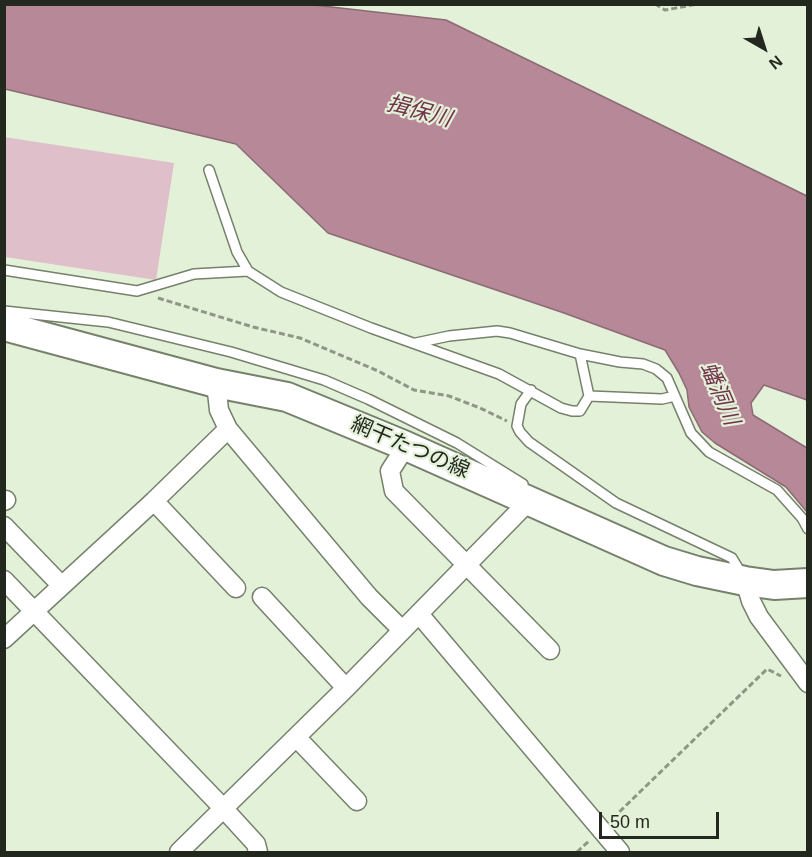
<!DOCTYPE html>
<meta charset="utf-8">
<style>
body{margin:0}
#map{position:relative;width:812px;height:857px;overflow:hidden;background:#e4f1d9;font-family:Helvetica,sans-serif}
canvas{display:block}
.frame{position:absolute;inset:0;border:6px solid #23281f;pointer-events:none}
.north{position:absolute;left:734px;top:18px;width:60px;height:60px;-webkit-text-stroke:4px #e4f1d9;paint-order:stroke;rotate:141deg;font-size:16px;font-weight:700;line-height:24px;text-align:center;color:#23281f}
.north::after{content:'';display:block;margin:auto;width:21px;height:27px;background:#23281f;clip-path:polygon(50% 0,100% 100%,50% 72%,0 100%)}
.scale{position:absolute;left:599px;top:812px;width:120px;height:27px;box-sizing:border-box;border:3px solid #23281f;border-top:0;padding-left:8px;font-size:18px;line-height:21px;white-space:nowrap;color:#23281f;-webkit-text-stroke:4px #e4f1d9;paint-order:stroke}
</style>
<div id="map">
<canvas width="812" height="857"></canvas>
<div class="frame"></div>
<div class="north">N</div>
<div class="scale">50 m</div>
</div>
<script>
const c = document.querySelector('canvas').getContext('2d');
c.lineJoin = 'round';
function fill(path, color) { c.fillStyle = color; c.fill(path, 'evenodd'); }
const poly = rows => new Path2D(rows.map(r => 'M' + r).join(''));
function strokePath(path, color, width, dash) { c.strokeStyle = color; c.lineWidth = width; c.lineCap = dash ? 'butt' : 'round'; c.setLineDash(dash || []); c.stroke(path); }
function drawText(font, color, halo, rows, align = 'center') {
  c.font = font + ' Helvetica,"Noto Sans JP",sans-serif'; c.lineWidth = 4.5; c.setLineDash([]); c.textBaseline = 'middle'; c.strokeStyle = halo; c.fillStyle = color; for (const [text, x, y, turn = 0] of rows) {
    c.save(); c.translate(x, y); c.rotate((+turn || 0) * Math.PI / 180); c.textAlign = isNaN(turn) ? turn : align; if (halo) c.strokeText(text, 0, 0); c.fillText(text, 0, 0); c.restore();
  }
}
fill(poly([
 [4,137,174,163,156,280,5,257]
]), '#dfbfc9');
const water = poly([
 [305,4,446,20,807,196,807,400,764,385,751,403,753,415,807,448,807,512,786,487,715,443,702,432,689,407,687,390,679,373,665,350,564,313,328,233,236,144,5,89,5,5,305,4]
]);
fill(water, '#b78898');
strokePath(water, '#8b6b74', 1.5);
const lane = poly([
 [209,170,237,252,248,271,281,292,371,328,499,374,561,408,572,411,580,411,589,396,662,399,675,396],
 [4,270,137,291,194,274,248,271],
 [4,311,108,322,231,352,324,380,368,399,457,443,523,484],
 [416,343,449,336,497,331,510,333,580,354,620,362,643,364,656,369,667,378,691,433,709,452,777,490,802,518,808,529],
 [580,354,589,396],
 [531,390,521,404,517,426,520,432,529,442,616,503,732,558,741,573]
]);
const street = poly([
 [216,383,219,410,228,429,369,597,402,630],
 [406,446,390,471,394,491,550,650],
 [4,501,6,500],
 [154,501,236,588],
 [4,526,61,585],
 [4,580,224,809,256,844,258,852],
 [745,581,751,601,759,617,808,683],
 [262,597,346,688],
 [419,614,620,852],
 [4,639,154,501,228,429],
 [296,737,357,801],
 [179,852,346,688,530,500]
]);
const primary = poly([
 [4,326,216,383,287,397,406,446,664,561,697,571,745,581,774,585,808,583]
]);
strokePath(lane, '#76816c', 12);
strokePath(street, '#76816c', 21);
strokePath(primary, '#76816c', 32);
strokePath(poly([
 [655,4,665,10,698,4],
 [158,298,253,327,300,338,378,371,414,390,449,396,480,408,507,421],
 [613,818,767,669,781,676],
 [577,852,589,841]
]), '#8e9786', 3, [6, 3]);
strokePath(lane, '#fff', 9);
strokePath(street, '#fff', 18);
strokePath(primary, '#fff', 28);
drawText('21px', '#23281f', '#e4f1d9', [
 ["網干たつの線",410,448,23]
]);
drawText('italic 22px', '#71344c', '#e4f1d9', [
 ["揖保川",419,112,15],
 ["蟠洞川",719,394,67]
]);
</script>
